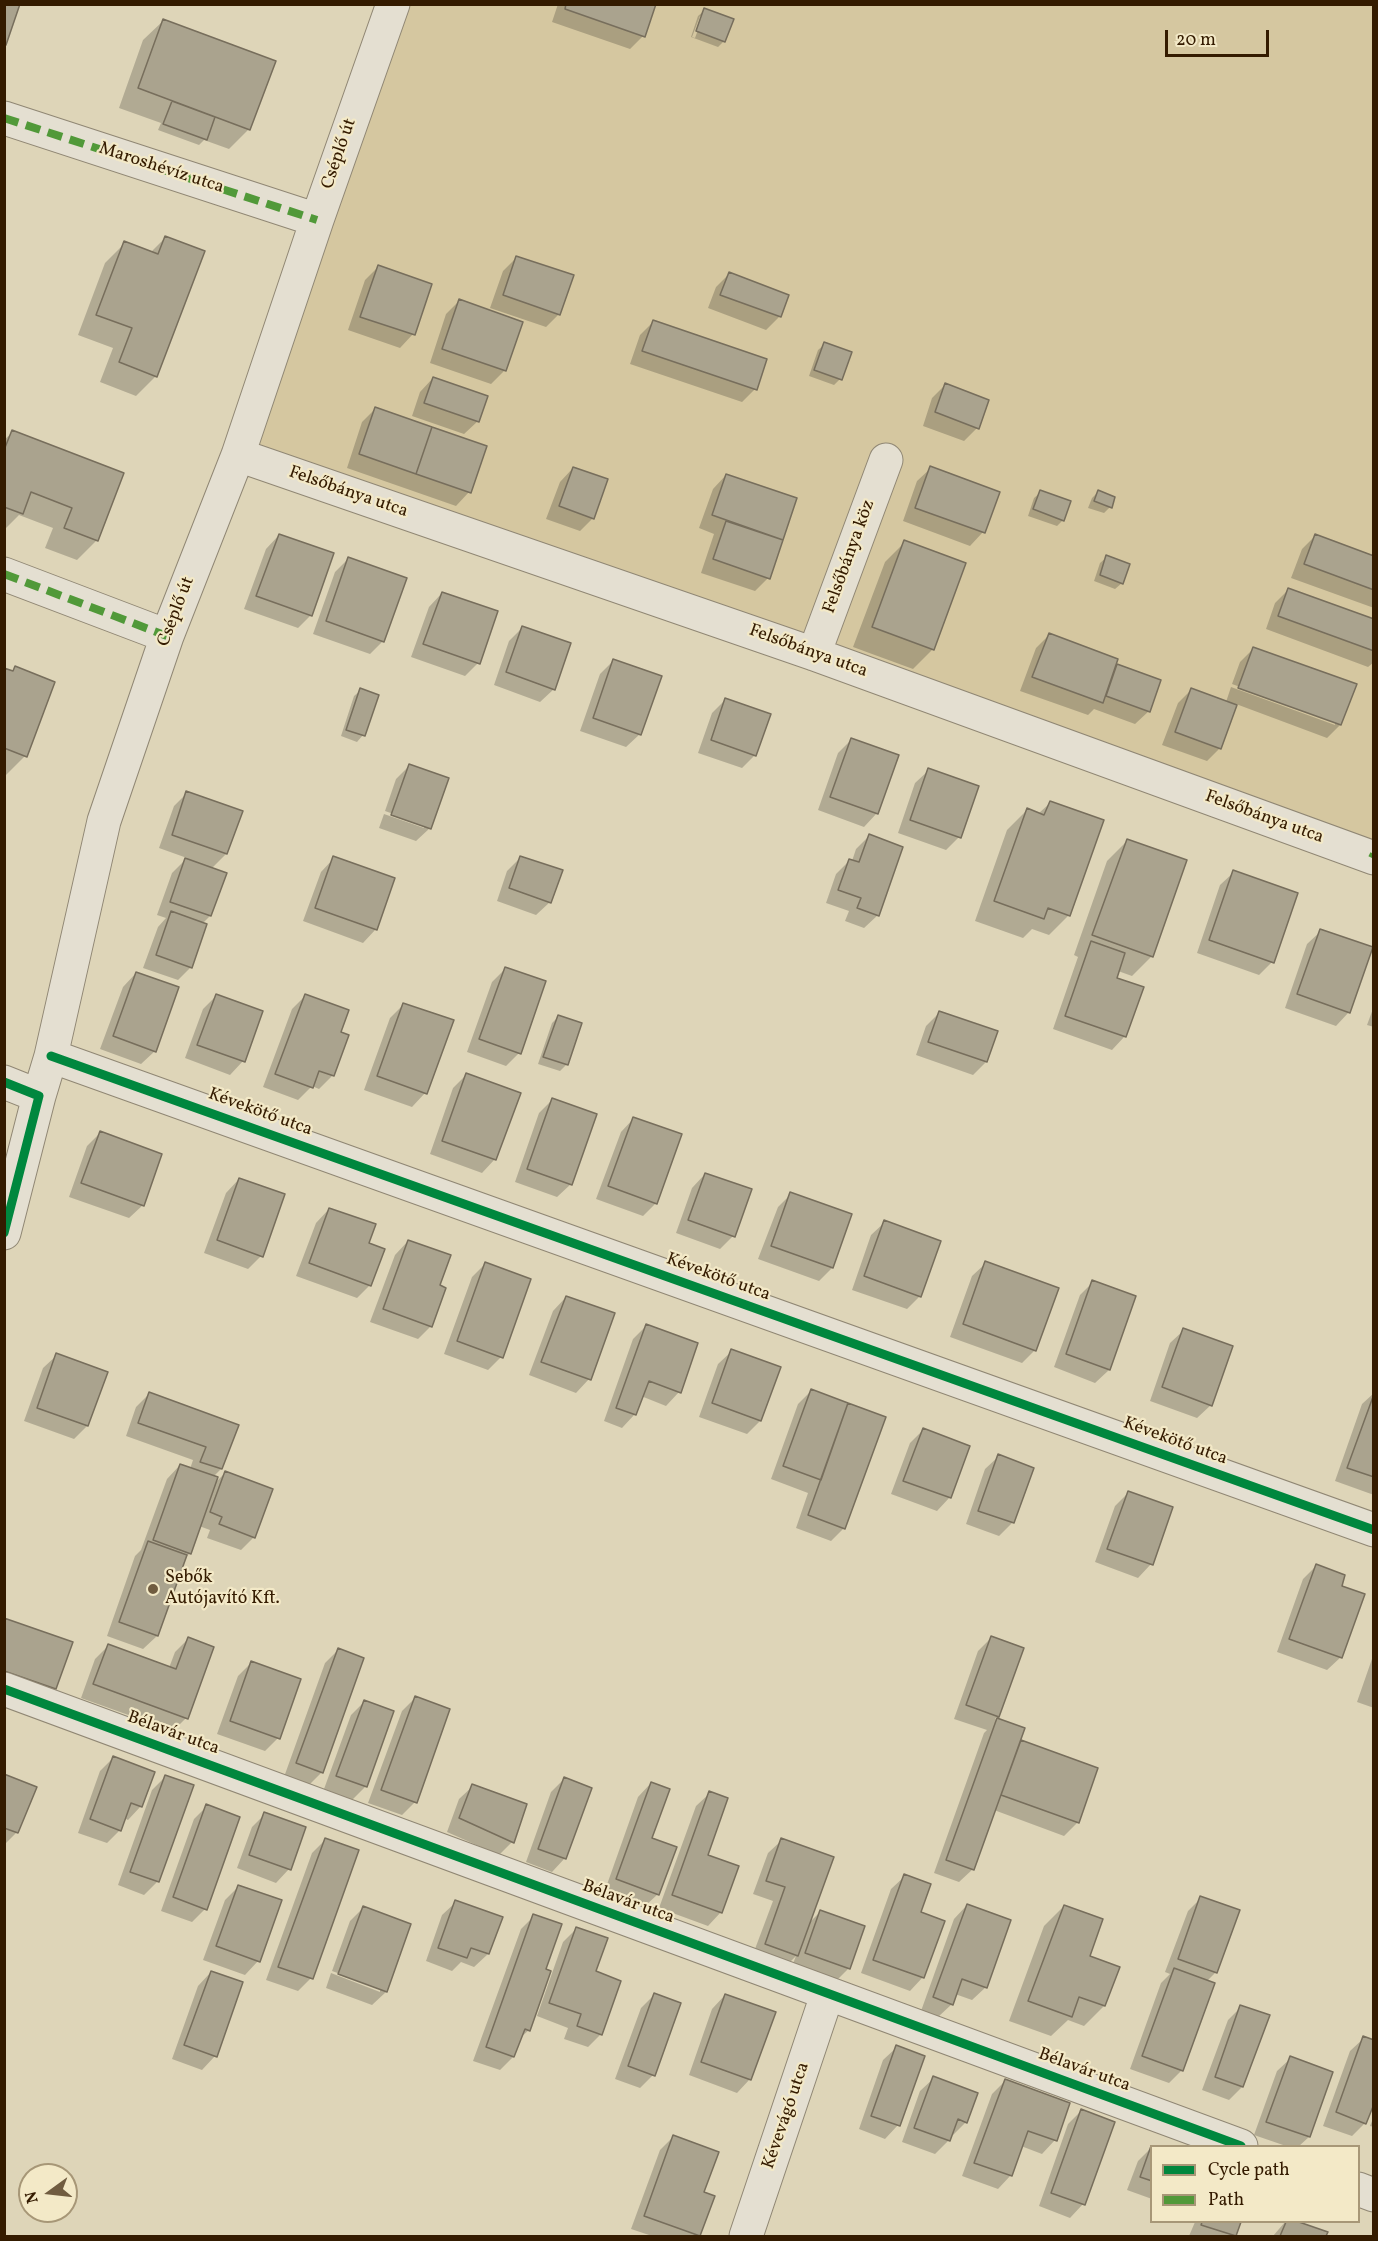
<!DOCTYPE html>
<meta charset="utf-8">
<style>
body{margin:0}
#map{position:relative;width:1378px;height:2241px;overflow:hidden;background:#ded5b8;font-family:Vollkorn,serif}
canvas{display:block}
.frame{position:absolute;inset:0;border:6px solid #341b00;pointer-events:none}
.legend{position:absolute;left:1150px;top:2145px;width:210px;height:78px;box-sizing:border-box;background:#f3e9c7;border:2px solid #a79777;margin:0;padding:8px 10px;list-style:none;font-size:18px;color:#341b00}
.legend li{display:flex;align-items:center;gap:12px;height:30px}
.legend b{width:30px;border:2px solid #a79777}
.north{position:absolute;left:18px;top:2163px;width:60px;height:60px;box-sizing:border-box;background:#f3e9c7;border:2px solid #a79777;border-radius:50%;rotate:255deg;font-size:16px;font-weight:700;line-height:24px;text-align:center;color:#341b00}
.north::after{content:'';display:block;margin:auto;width:21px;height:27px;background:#705c40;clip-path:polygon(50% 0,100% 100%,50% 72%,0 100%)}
.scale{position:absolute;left:1165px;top:30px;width:104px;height:27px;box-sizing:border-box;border:3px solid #341b00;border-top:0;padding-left:8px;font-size:18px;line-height:21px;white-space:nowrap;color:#341b00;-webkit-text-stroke:4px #f3e9c7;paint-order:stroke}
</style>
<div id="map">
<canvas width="1378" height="2241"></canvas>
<div class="frame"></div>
<ul class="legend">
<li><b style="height:8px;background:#00873e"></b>Cycle path</li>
<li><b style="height:8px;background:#519939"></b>Path</li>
</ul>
<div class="north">N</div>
<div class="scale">20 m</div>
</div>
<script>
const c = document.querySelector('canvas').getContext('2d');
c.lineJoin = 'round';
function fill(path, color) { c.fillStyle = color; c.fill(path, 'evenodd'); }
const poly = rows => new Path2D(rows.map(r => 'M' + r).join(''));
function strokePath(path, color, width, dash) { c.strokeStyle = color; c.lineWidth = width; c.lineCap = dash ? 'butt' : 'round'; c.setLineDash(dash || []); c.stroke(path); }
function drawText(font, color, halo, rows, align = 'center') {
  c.font = font + ' Vollkorn,serif'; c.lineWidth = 4.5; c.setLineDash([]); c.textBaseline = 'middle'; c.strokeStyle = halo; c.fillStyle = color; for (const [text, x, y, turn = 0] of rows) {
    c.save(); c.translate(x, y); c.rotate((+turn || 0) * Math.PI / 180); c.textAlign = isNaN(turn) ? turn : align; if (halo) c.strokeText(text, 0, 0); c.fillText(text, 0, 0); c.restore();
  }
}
fill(poly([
 [393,5,1373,5,1373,858,238,455]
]), '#d5c7a0');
fill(poly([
 [558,4,654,4,643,36,630,49,552,22],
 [705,10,724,41,718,47,691,37,698,16],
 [700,16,703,16,695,38,692,37],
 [163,21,249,129,229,149,204,140,199,145,158,130,161,123,119,108,143,40],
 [166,237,156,376,136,396,100,382,113,348,78,335,105,263,125,243,150,253],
 [517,257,559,314,546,327,490,308,503,271],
 [378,267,430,285,413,334,400,348,348,330,365,280],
 [729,274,780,316,766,330,708,308,716,287],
 [459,301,521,323,504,371,491,384,430,363,446,314],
 [654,321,755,389,742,402,630,364,640,335],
 [825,344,840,379,834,385,809,376,818,350],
 [433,378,478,421,464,434,412,416,420,392],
 [945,385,977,428,964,441,923,426,932,398],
 [375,409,469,492,456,506,347,468,362,422],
 [13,432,122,474,97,540,77,560,45,548,53,528,19,515,4,530,4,440],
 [573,468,593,518,580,531,546,519,560,482],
 [931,468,983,532,970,546,903,521,917,481],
 [726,475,795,499,768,578,755,591,701,573,714,534,699,528,713,489],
 [1041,492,1063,520,1057,526,1028,516,1034,498],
 [1098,492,1110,507,1104,513,1088,508,1092,498],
 [279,535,311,615,298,628,244,609,266,549],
 [1315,536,1374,557,1374,608,1291,578,1302,549],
 [905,542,933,649,913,669,853,647,885,562],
 [1107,557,1122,583,1115,589,1094,581,1100,563],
 [348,559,383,641,370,654,313,634,335,572],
 [1289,589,1374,621,1374,662,1368,667,1266,629,1275,603],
 [442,593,478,663,465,676,411,657,429,607],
 [523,627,554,689,540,702,494,685,509,641],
 [1049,635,1115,665,1159,681,1149,711,1135,724,1094,709,1088,715,1020,691,1036,648],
 [1254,648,1340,725,1327,738,1236,704,1220,748,1207,761,1162,745,1178,703,1191,690,1226,702,1231,687,1335,725,1335,722,1232,684,1240,662],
 [614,660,640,734,626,747,580,731,600,674],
 [15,668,25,756,5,776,4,670,11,672],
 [361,690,363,735,357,742,341,736,354,696],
 [725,700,755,755,742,768,698,753,712,713],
 [851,740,877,813,864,827,818,810,838,753],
 [409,766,430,828,416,841,379,828,384,814,424,828,424,825,385,811,396,779],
 [929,770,959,837,946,850,898,833,915,783],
 [187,793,226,854,211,869,210,916,202,924,191,967,178,980,143,968,158,927,166,918,157,915,172,873,187,858,159,848,174,806],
 [1050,803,1069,915,1049,935,1032,929,1023,938,975,921,1007,830,1027,810,1038,814],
 [869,836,878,915,864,928,845,921,849,911,826,903,836,874,850,860,852,861,856,849],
 [1127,841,1152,956,1132,976,1118,971,1115,979,1125,1036,1112,1050,1053,1029,1078,957,1074,955,1107,861],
 [521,857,550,902,536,915,497,901,507,871],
 [334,858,376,929,363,943,303,921,321,872],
 [1234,872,1272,962,1259,975,1197,953,1220,885],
 [1321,931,1349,1012,1336,1026,1285,1008,1307,944],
 [505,969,519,1053,506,1066,467,1052,492,982],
 [136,973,155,1051,141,1064,100,1049,123,987],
 [216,996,243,1061,230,1075,185,1058,203,1009],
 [305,996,339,1033,347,1035,332,1076,319,1089,312,1086,298,1100,263,1087,292,1009],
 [404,1004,452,1021,425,1093,412,1107,364,1090,390,1018],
 [1374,1006,1374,1027,1367,1025],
 [940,1012,986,1062,973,1075,916,1055,926,1026],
 [559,1016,580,1024,566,1065,560,1071,538,1064,552,1023],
 [467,1074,495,1159,482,1173,430,1154,453,1088],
 [553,1099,571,1184,557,1197,515,1182,539,1113],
 [634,1118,656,1203,643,1216,596,1199,621,1132],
 [100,1133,143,1205,129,1218,69,1197,87,1146],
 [705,1174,733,1236,720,1249,676,1233,692,1188],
 [239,1179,261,1256,248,1269,204,1253,226,1193],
 [791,1194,850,1215,832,1268,819,1281,758,1259,778,1207],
 [329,1209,367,1244,370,1285,357,1298,296,1276,316,1223],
 [885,1222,920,1296,907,1309,852,1290,871,1235],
 [408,1241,438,1286,431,1326,418,1339,370,1322,395,1255],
 [986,1263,1035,1350,1022,1363,950,1337,972,1276],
 [485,1264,501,1357,488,1370,444,1354,472,1277],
 [1093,1282,1109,1370,1095,1383,1054,1367,1080,1295],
 [566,1297,589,1379,576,1393,529,1375,553,1311],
 [646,1326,679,1392,666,1406,641,1396,635,1414,622,1428,604,1421,633,1339],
 [1184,1330,1211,1405,1197,1418,1150,1401,1170,1343],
 [732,1351,760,1421,747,1434,699,1417,718,1364],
 [57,1355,87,1426,74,1439,24,1421,43,1368],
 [811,1391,844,1528,831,1541,796,1528,808,1493,771,1479,798,1404],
 [1374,1393,1374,1495,1335,1481,1362,1404],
 [149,1394,237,1426,221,1469,213,1477,215,1483,225,1473,254,1537,241,1550,207,1538,210,1530,199,1526,190,1553,185,1558,157,1636,143,1649,107,1636,135,1556,141,1550,167,1479,180,1465,190,1469,193,1460,126,1436,136,1407],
 [923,1430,950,1497,937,1511,891,1494,910,1443],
 [999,1456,1032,1468,1012,1523,999,1536,966,1524,985,1469],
 [1128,1493,1151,1564,1138,1578,1095,1562,1115,1506],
 [1316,1566,1340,1587,1341,1657,1327,1670,1277,1652,1303,1579],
 [4,1619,71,1643,54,1689,41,1702,4,1689],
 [991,1638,998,1716,995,1719,1023,1729,1019,1741,1097,1769,1078,1822,1064,1836,994,1810,973,1869,959,1882,934,1873,984,1733,987,1730,954,1719,978,1651],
 [188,1639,186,1718,173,1731,81,1698,95,1659,108,1646,169,1668,175,1652],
 [338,1650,322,1772,309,1785,284,1777,325,1663],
 [1373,1656,1374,1656,1374,1708,1357,1702],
 [252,1662,278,1738,265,1751,217,1734,238,1676],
 [415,1698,415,1802,402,1815,368,1803,402,1711],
 [364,1702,366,1786,352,1800,324,1789,351,1715],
 [113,1758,141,1806,128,1820,124,1818,120,1830,107,1843,78,1833,100,1771],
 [4,1775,17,1832,4,1845],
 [165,1777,158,1881,144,1895,118,1885,152,1790],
 [564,1779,565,1858,552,1872,526,1862,551,1792],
 [651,1783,650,1839,658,1894,644,1907,604,1893,638,1797],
 [473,1786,512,1842,499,1855,447,1832,459,1799],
 [710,1793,706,1856,721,1912,708,1926,659,1908,696,1806],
 [207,1806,205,1909,192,1922,161,1911,194,1819],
 [265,1814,289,1869,276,1883,237,1868,252,1827],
 [325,1840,311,1978,298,1991,266,1980,312,1853],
 [782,1840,808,1924,821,1911,849,1968,835,1982,792,1966,796,1956,783,1969,752,1957,773,1901,753,1894,768,1853],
 [905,1876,919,1912,923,1977,910,1991,861,1973,891,1889],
 [239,1886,280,1901,258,1961,245,1975,203,1960,225,1900],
 [1201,1898,1216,1972,1207,1981,1182,2070,1169,2083,1130,2069,1161,1983,1170,1974,1165,1972,1188,1911],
 [456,1902,501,1918,488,1954,474,1967,461,1962,452,1971,426,1961,442,1915],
 [967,1905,986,1987,972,2000,955,1994,952,2004,938,2017,921,2011,954,1919],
 [1064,1906,1088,1957,1118,1968,1104,2006,1084,2026,1068,2020,1051,2036,1009,2021,1044,1926],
 [363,1908,386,1992,372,2005,326,1988,331,1973,380,1992,380,1988,332,1971,350,1921],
 [534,1916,544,1970,529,2030,519,2039,513,2057,500,2070,473,2061,521,1929],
 [577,1928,594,1972,601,2034,588,2047,564,2039,568,2028,537,2016,563,1942],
 [211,1972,215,2056,202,2070,172,2059,198,1986],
 [654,1995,653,2075,640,2088,615,2079,641,2008],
 [725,1995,750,2079,737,2093,689,2075,712,2009],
 [1241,2007,1242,2087,1229,2100,1202,2090,1228,2020],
 [1364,2038,1365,2123,1352,2136,1323,2126,1350,2051],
 [897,2047,898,2125,885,2139,859,2129,883,2060],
 [1291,2058,1332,2073,1309,2137,1299,2146,1286,2146,1254,2135,1277,2071],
 [934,2078,966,2122,953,2135,951,2134,949,2140,935,2154,902,2142,920,2091],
 [1005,2081,1055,2140,1042,2154,1021,2146,1011,2175,998,2189,962,2176,992,2094],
 [1081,2111,1083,2204,1070,2218,1039,2206,1068,2124],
 [1374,2116,1374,2127,1370,2126],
 [673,2137,702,2192,698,2236,652,2236,631,2229,660,2150],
 [1151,2148,1152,2199,1127,2190,1138,2161],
 [1195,2222,1240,2222,1234,2236,1189,2236],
 [1285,2222,1295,2222,1326,2233,1324,2236,1273,2236]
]), '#0003');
const building = poly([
 [4,4,20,4,6,45,4,44,4,4],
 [566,4,656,4,645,37,565,9,566,4],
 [704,8,734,19,725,42,696,31,704,8],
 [163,19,276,61,250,130,138,88,163,19],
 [172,101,215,117,207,140,163,124,172,101],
 [165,236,205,251,157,377,119,362,132,328,96,315,124,241,158,254,165,236],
 [516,256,574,275,560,315,503,295,516,256],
 [378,265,432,284,415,335,360,317,378,265],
 [729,272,789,295,781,317,720,295,729,272],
 [459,299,523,322,506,371,442,349,459,299],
 [653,320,767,359,757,390,642,351,653,320],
 [824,342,852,352,842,380,814,370,824,342],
 [433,377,488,396,479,422,424,403,433,377],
 [945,383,989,400,979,429,935,412,945,383],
 [375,407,432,427,416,474,359,454,375,407],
 [432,427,487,446,471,493,416,474,432,427],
 [12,430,124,473,98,541,64,528,72,508,31,492,23,514,4,507,4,450,12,430],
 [930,466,1000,492,985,533,915,508,930,466],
 [573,467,608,479,594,519,559,506,573,467],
 [726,474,797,498,783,540,712,515,726,474],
 [1040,490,1071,501,1064,521,1033,509,1040,490],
 [1098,490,1115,497,1112,508,1094,501,1098,490],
 [726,521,783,540,770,579,713,559,726,521],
 [279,534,334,553,312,616,256,596,279,534],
 [1315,534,1374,556,1374,590,1304,564,1315,534],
 [904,540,966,563,934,650,872,627,904,540],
 [1106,555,1130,564,1123,584,1100,575,1106,555],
 [348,557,407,578,384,642,326,621,348,557],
 [1288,588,1374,619,1374,651,1278,616,1288,588],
 [442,592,498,611,480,664,423,644,442,592],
 [522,626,571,643,555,690,506,672,522,626],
 [1049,633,1118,659,1103,703,1032,677,1049,633],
 [1253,647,1357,684,1341,725,1238,688,1253,647],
 [613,659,662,676,641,735,593,718,613,659],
 [1117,664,1161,680,1150,712,1106,696,1117,664],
 [15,666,55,682,27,757,4,748,4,668,13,671,15,666],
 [360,688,379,695,365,736,346,730,360,688],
 [1191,688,1237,705,1221,749,1175,732,1191,688],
 [725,698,771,714,756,756,711,740,725,698],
 [851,738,899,755,878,814,830,797,851,738],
 [409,764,449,778,431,829,391,815,409,764],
 [928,768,979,786,961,838,910,820,928,768],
 [186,791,243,811,227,854,172,835,186,791],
 [1050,801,1104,820,1070,916,1048,908,1044,919,994,901,1027,808,1044,815,1050,801],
 [869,834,903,847,879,916,857,908,861,898,838,890,849,859,859,862,869,834],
 [1127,839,1187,860,1153,957,1092,935,1127,839],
 [333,856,395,878,377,930,315,908,333,856],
 [520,856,563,870,551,903,509,888,520,856],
 [185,858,227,873,211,916,170,902,185,858],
 [1233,870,1298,893,1274,963,1209,940,1233,870],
 [171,911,207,924,192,968,156,955,171,911],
 [1320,929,1373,947,1350,1013,1297,994,1320,929],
 [1091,941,1125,953,1117,978,1144,987,1126,1037,1065,1016,1091,941],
 [505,967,546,981,521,1054,479,1039,505,967],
 [136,972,179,987,156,1052,113,1036,136,972],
 [216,994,263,1011,245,1062,197,1045,216,994],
 [305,994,349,1010,341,1032,349,1035,334,1076,319,1071,313,1088,275,1074,305,994],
 [403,1003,454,1020,427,1094,377,1076,403,1003],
 [939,1011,998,1031,987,1062,928,1042,939,1011],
 [558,1015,582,1023,568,1065,543,1057,558,1015],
 [466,1073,521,1093,496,1160,442,1141,466,1073],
 [552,1098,597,1114,572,1185,527,1169,552,1098],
 [633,1117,682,1134,657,1204,608,1186,633,1117],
 [100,1131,162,1154,144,1206,81,1183,100,1131],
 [705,1173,752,1189,735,1237,688,1220,705,1173],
 [239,1178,285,1194,263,1257,217,1240,239,1178],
 [790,1192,852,1214,833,1268,771,1246,790,1192],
 [329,1208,376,1224,369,1243,385,1249,371,1286,309,1263,329,1208],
 [884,1220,941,1241,921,1297,864,1276,884,1220],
 [408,1240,451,1255,440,1285,446,1288,432,1327,383,1309,408,1240],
 [985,1261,1059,1288,1036,1351,963,1324,985,1261],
 [485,1262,531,1279,503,1358,457,1341,485,1262],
 [1092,1280,1136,1296,1110,1370,1066,1354,1092,1280],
 [566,1296,615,1313,591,1380,541,1362,566,1296],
 [646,1324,698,1343,681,1393,649,1381,636,1415,616,1408,646,1324],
 [1183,1328,1233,1346,1212,1406,1162,1387,1183,1328],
 [731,1349,781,1367,761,1421,712,1403,731,1349],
 [56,1353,108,1372,88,1426,37,1408,56,1353],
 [811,1389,848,1403,821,1480,783,1466,811,1389],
 [149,1392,239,1425,222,1469,200,1462,206,1447,138,1423,149,1392],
 [1374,1394,1374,1477,1347,1468,1374,1394],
 [848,1403,886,1417,845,1529,808,1515,848,1403],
 [923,1428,970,1446,951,1498,903,1481,923,1428],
 [998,1454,1034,1468,1014,1523,978,1511,998,1454],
 [180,1464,218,1477,191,1554,153,1540,180,1464],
 [225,1471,273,1489,255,1538,219,1524,222,1517,210,1512,225,1471],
 [1128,1491,1173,1507,1153,1565,1107,1549,1128,1491],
 [148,1541,187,1555,158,1636,119,1622,148,1541],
 [1316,1564,1345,1575,1342,1586,1365,1594,1342,1658,1289,1639,1316,1564],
 [4,1618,73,1642,56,1689,4,1671,4,1618],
 [991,1636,1024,1648,999,1717,966,1705,991,1636],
 [188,1637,214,1647,188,1719,93,1684,108,1644,176,1669,188,1637],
 [338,1648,364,1658,323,1773,296,1763,338,1648],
 [251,1661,301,1679,280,1739,230,1721,251,1661],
 [415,1696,450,1709,417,1803,381,1790,415,1696],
 [364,1700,394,1711,367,1787,336,1776,364,1700],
 [997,1718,1025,1728,974,1870,946,1860,997,1718],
 [1021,1740,1098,1768,1079,1823,1001,1795,1021,1740],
 [113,1756,155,1772,142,1807,131,1803,121,1831,90,1819,113,1756],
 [4,1774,37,1787,18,1833,4,1828,4,1774],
 [165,1775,194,1785,159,1882,130,1872,165,1775],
 [564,1777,592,1788,566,1859,538,1849,564,1777],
 [651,1782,670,1789,652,1838,677,1847,659,1895,616,1879,651,1782],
 [472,1784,527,1804,514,1843,459,1818,472,1784],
 [709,1791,728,1798,708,1855,739,1866,722,1913,672,1895,709,1791],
 [206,1804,240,1817,207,1910,173,1897,206,1804],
 [264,1812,306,1827,291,1870,249,1855,264,1812],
 [325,1838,359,1850,313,1979,278,1967,325,1838],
 [781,1838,834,1857,798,1956,765,1944,785,1887,766,1881,781,1838],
 [904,1874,931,1884,921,1912,945,1921,924,1978,873,1960,904,1874],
 [238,1885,282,1900,260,1962,216,1946,238,1885],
 [1200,1896,1240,1910,1217,1973,1178,1959,1200,1896],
 [455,1900,503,1917,489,1954,471,1948,467,1958,438,1948,455,1900],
 [967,1904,1011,1920,987,1988,962,1979,953,2005,933,1997,967,1904],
 [1064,1905,1103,1919,1090,1956,1120,1967,1105,2006,1079,1997,1072,2017,1028,2001,1064,1905],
 [363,1906,411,1924,387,1992,338,1974,363,1906],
 [820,1910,865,1926,850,1969,805,1953,820,1910],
 [533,1914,562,1924,546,1969,551,1971,530,2031,525,2029,514,2057,486,2047,533,1914],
 [576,1927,608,1938,596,1971,621,1981,602,2035,577,2026,581,2014,549,2003,576,1927],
 [1174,1968,1215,1983,1183,2071,1142,2056,1174,1968],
 [211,1971,243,1982,217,2057,184,2045,211,1971],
 [654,1993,681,2003,655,2076,628,2066,654,1993],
 [725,1994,776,2012,751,2080,701,2062,725,1994],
 [1240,2005,1270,2015,1243,2087,1215,2077,1240,2005],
 [1363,2036,1374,2040,1374,2104,1366,2124,1336,2112,1363,2036],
 [896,2045,925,2056,900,2126,871,2116,896,2045],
 [1290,2056,1333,2072,1310,2137,1266,2122,1290,2056],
 [933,2076,978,2093,967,2123,958,2119,950,2141,914,2128,933,2076],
 [1005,2079,1070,2103,1057,2141,1028,2131,1012,2176,974,2163,1005,2079],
 [1081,2109,1115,2122,1085,2205,1051,2193,1081,2109],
 [673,2135,719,2152,704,2192,715,2196,700,2236,644,2216,673,2135],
 [1151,2146,1153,2146,1152,2181,1140,2177,1151,2146],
 [1202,2222,1241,2222,1236,2236,1201,2225,1202,2222],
 [1286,2222,1299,2222,1328,2232,1326,2236,1280,2236,1286,2222]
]);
fill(building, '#aaa38e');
strokePath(building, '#776e5c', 1.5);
const minor = poly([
 [4,118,317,220],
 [238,455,814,654,1374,858],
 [4,574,167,636],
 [814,654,886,460],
 [51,1056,1374,1530],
 [4,1082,39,1096],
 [4,1233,39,1096,51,1056,104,821,167,636,238,455,317,220,393,4],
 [4,1689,1241,2146],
 [1358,2189,1374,2195],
 [746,2236,827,1995]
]);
strokePath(minor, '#908774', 35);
strokePath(minor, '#e4dfd1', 33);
strokePath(poly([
 [4,118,317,220],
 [4,574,167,636],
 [1372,858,1374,854]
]), '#519939', 8, [15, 8]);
strokePath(poly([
 [51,1056,1374,1530],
 [4,1082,39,1096,4,1233],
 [4,1689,1241,2146]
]), '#00873e', 9);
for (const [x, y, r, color] of [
 [153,1589,6,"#705c40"]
]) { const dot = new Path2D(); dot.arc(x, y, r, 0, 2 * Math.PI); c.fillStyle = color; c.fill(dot); strokePath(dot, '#f3e9c7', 2); }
drawText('18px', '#341b00', '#f3e9c7', [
 ["Cséplő út",340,154,-71],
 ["Maroshévíz utca",161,169,18],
 ["Felsőbánya utca",348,493,19],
 ["Felsőbánya köz",850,557,-70],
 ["Cséplő út",177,612,-69],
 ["Felsőbánya utca",808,652,20],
 ["Felsőbánya utca",1264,818,20],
 ["Kévekötő utca",260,1113,20],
 ["Kévekötő utca",718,1278,20],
 ["Kévekötő utca",1175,1442,20],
 ["Bélavár utca",173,1734,20],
 ["Bélavár utca",628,1903,20],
 ["Bélavár utca",1084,2071,20],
 ["Kévevágó utca",787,2116,-71]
]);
drawText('18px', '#341b00', '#f3e9c7', [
 ["Sebők",165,1579],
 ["Autójavító Kft.",165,1600]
], 'left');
</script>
